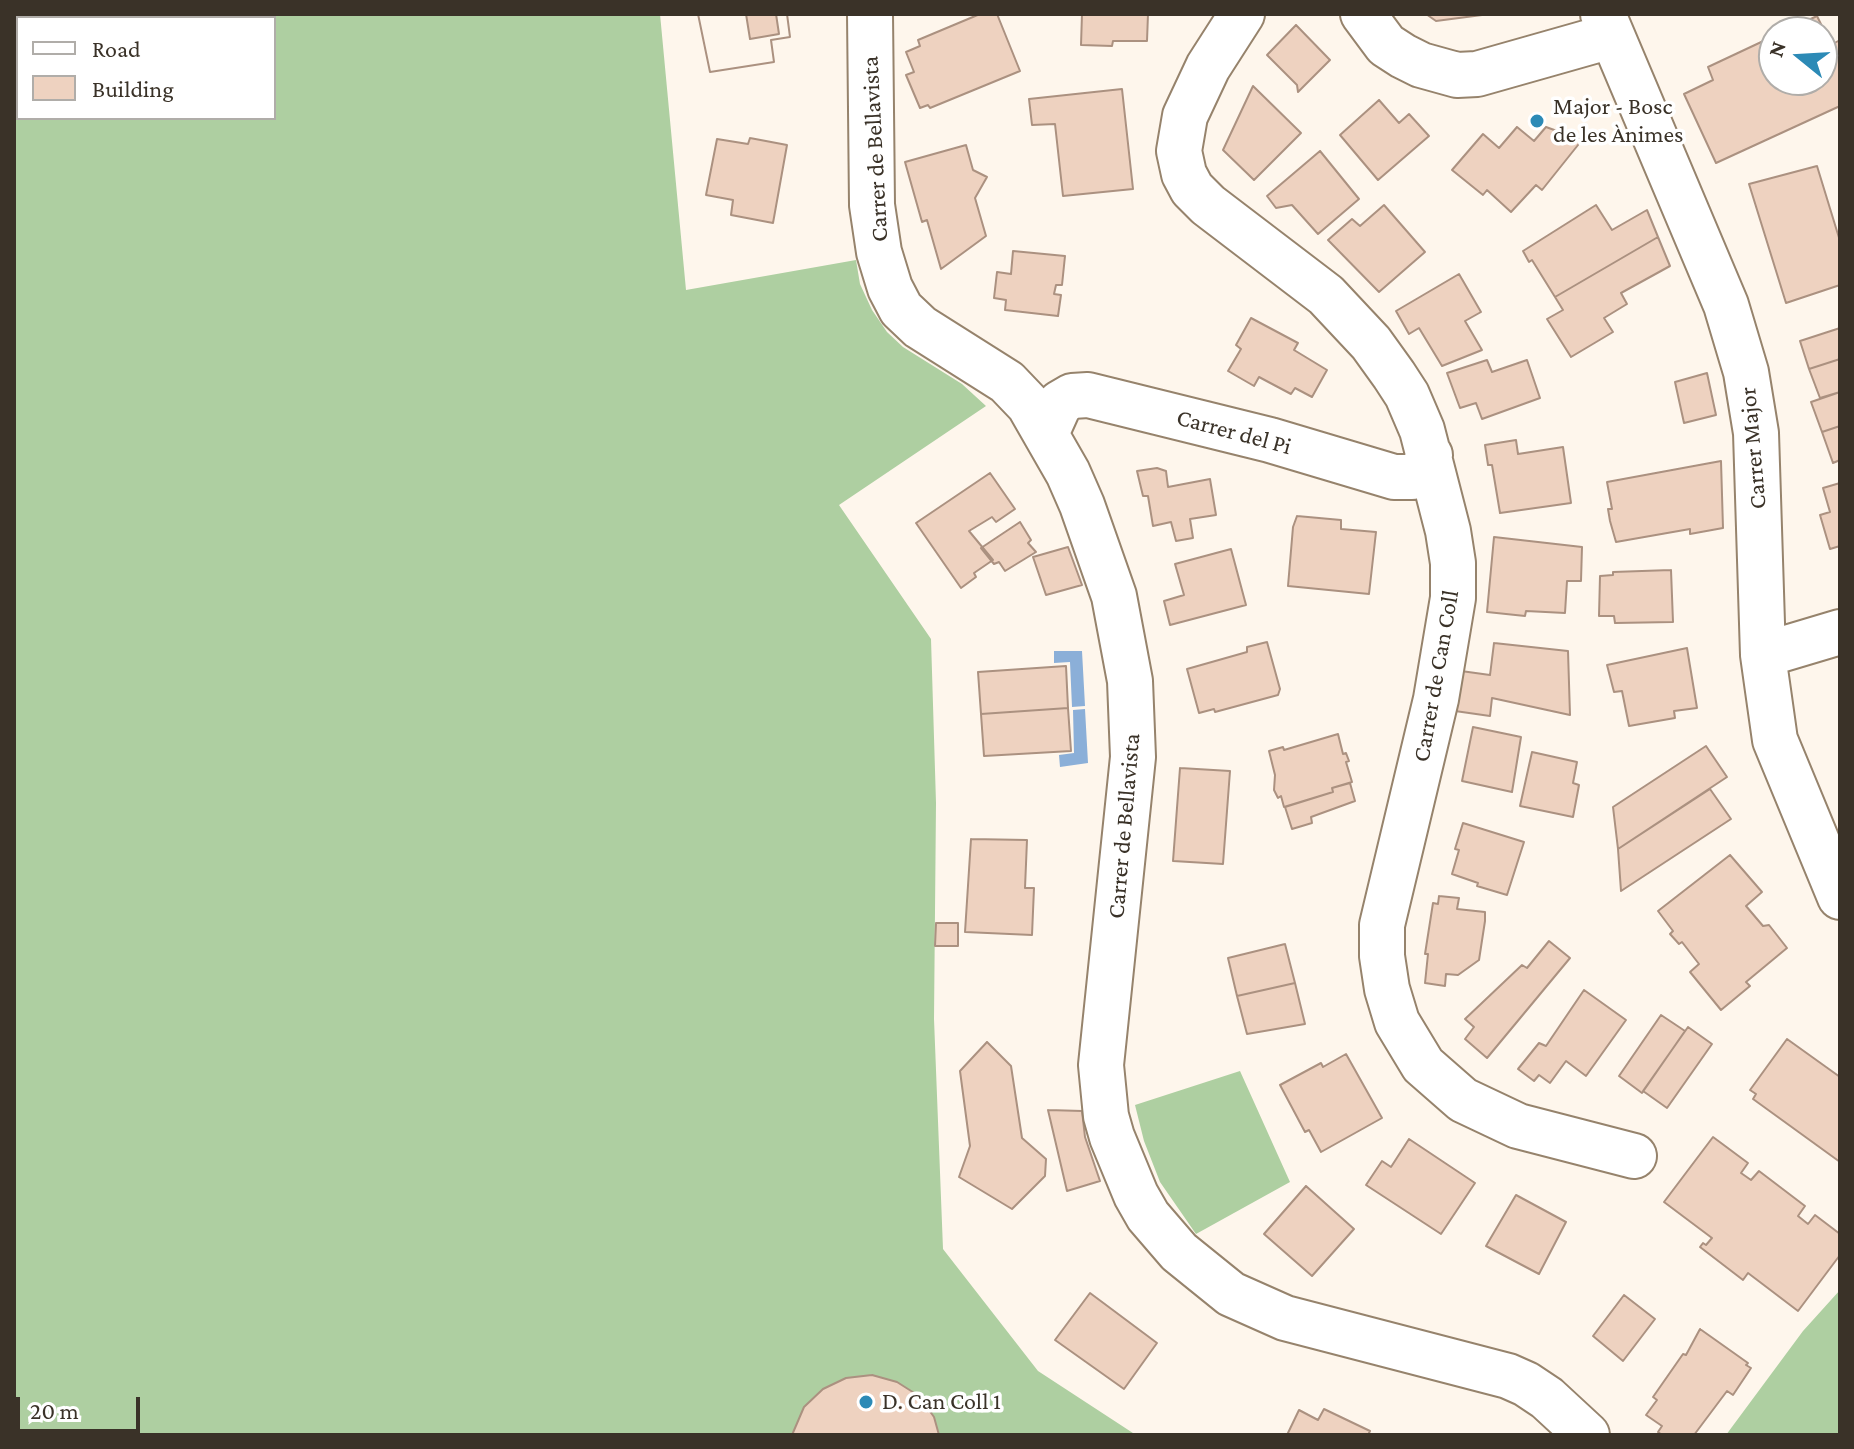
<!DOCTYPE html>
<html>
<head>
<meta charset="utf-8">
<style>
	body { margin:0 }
	#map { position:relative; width:1854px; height:1449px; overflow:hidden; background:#fef6ec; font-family:"Crimson Pro",serif }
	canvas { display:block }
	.frame { position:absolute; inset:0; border:16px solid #3a3228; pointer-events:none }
	.legend { position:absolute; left:16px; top:16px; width:260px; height:104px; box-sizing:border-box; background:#fff; border:2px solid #b0ada9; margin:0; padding:10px 14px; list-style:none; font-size:24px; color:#3a3228 }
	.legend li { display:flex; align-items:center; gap:16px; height:40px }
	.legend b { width:40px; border:2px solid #b0ada9 }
	.north { position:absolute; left:1758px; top:16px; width:80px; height:80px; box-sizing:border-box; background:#fff; border:2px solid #b0ada9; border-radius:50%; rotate:288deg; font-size:22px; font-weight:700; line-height:32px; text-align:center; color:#3a3228 }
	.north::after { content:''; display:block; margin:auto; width:28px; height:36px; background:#2c8ab6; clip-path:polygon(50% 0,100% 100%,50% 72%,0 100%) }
	.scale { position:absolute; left:16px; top:1397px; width:124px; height:36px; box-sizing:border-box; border:4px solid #3a3228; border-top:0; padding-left:10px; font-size:24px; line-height:28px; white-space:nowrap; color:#3a3228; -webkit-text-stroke:6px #fff; paint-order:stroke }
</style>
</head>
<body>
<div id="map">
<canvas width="1854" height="1449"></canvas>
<div class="frame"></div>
<ul class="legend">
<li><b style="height:10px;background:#fff"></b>Road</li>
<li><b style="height:22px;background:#eed2c0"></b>Building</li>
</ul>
<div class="north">N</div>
<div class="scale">20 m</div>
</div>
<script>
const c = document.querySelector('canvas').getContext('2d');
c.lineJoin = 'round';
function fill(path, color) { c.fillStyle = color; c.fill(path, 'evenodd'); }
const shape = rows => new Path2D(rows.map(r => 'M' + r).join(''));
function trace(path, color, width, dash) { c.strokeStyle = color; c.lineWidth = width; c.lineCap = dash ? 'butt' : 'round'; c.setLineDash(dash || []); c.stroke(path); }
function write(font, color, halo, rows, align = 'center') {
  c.font = font + ' "Crimson Pro",serif'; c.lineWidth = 7; c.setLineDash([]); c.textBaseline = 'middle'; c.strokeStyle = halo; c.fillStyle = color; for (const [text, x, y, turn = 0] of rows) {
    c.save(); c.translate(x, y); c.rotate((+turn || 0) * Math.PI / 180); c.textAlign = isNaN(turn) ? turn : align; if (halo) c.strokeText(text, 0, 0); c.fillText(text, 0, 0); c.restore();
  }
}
const forest = shape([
	[14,14,660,14,686,290,856,260,860,284,872,310,887,332,903,347,962,384,986,406,839,505,931,639,936,803,934,1019,943,1249,1038,1371,1136,1435,14,1435],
	[18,18,274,18,274,118,18,118],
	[1240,1071,1290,1182,1196,1234,1160,1182,1144,1141,1135,1105],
	[1840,1290,1840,1435,1726,1435,1803,1331]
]);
const water = shape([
	[1054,651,1082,651,1085,706,1072,707,1070,662,1054,663],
	[1085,709,1088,763,1060,767,1059,755,1074,753,1073,710]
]);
const building = shape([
	[698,14,746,14,750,39,779,34,776,14,787,14,790,37,771,40,774,62,710,72,698,14],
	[698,14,787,14,790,37,771,40,774,62,710,72,698,14],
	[980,14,997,14,1020,71,930,108,928,105,920,108,906,75,914,72,906,52,920,46,918,40,980,14],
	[1082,14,1148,14,1147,41,1113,41,1112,46,1081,45,1082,14],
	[1426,14,1482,14,1482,15,1436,21,1426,14],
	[1817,16,1831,45,1840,40,1840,106,1716,163,1684,94,1713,80,1708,67,1774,36,1774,80,1822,80,1822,32,1783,32,1817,16],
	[1296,25,1330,60,1298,92,1297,85,1267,55,1296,25],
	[1253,86,1301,133,1254,180,1223,150,1253,86],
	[1122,89,1133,189,1063,196,1055,124,1032,125,1029,99,1122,89],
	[1379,100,1399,123,1409,114,1429,136,1378,180,1340,135,1379,100],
	[1517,127,1534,141,1546,127,1582,140,1542,190,1536,185,1511,212,1487,190,1483,195,1452,170,1483,134,1499,148,1517,127],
	[750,138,787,145,773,223,731,215,733,200,706,195,717,139,748,144,750,138],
	[966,145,973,170,987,177,975,198,986,236,941,269,927,220,922,222,905,162,966,145],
	[1320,151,1359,199,1318,234,1292,205,1276,208,1267,196,1320,151],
	[1817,166,1840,241,1840,285,1786,303,1749,184,1817,166],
	[1384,205,1425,252,1379,292,1328,240,1352,219,1360,226,1384,205],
	[1596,205,1612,230,1647,210,1658,237,1555,297,1532,260,1529,262,1523,251,1596,205],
	[1658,237,1670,266,1621,293,1627,304,1604,318,1613,332,1571,357,1547,319,1563,310,1555,297,1658,237],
	[1013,251,1065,256,1062,285,1056,285,1054,294,1061,295,1058,316,1005,310,1006,300,994,298,997,272,1011,274,1013,251],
	[1459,274,1481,312,1465,321,1482,350,1442,366,1419,328,1409,334,1396,311,1459,274],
	[1251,318,1298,343,1294,350,1327,370,1312,397,1295,388,1291,394,1259,377,1254,386,1228,371,1241,349,1236,345,1251,318],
	[1840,328,1840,359,1809,369,1800,341,1840,328],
	[1840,359,1840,392,1820,398,1809,369,1840,359],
	[1487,360,1492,372,1527,360,1540,398,1482,419,1476,403,1460,408,1447,373,1487,360],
	[1707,373,1716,415,1684,423,1675,382,1707,373],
	[1840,392,1840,426,1822,432,1811,402,1840,392],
	[1840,426,1840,460,1833,463,1822,432,1840,426],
	[1516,440,1518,454,1563,447,1571,503,1500,513,1492,465,1488,465,1485,445,1516,440],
	[1721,461,1723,528,1690,534,1690,529,1616,542,1610,521,1608,509,1612,509,1607,482,1721,461],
	[1157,468,1166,471,1168,487,1210,479,1216,515,1190,519,1193,538,1176,541,1171,522,1153,526,1148,496,1143,496,1137,471,1157,468],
	[990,473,1015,509,996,522,992,517,969,531,993,560,974,573,976,577,961,588,916,523,990,473],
	[1840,483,1840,546,1830,549,1820,515,1830,512,1823,488,1840,483],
	[1297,516,1341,520,1341,529,1376,532,1369,594,1288,586,1293,527,1297,516],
	[1020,522,1031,540,1028,543,1036,552,1005,571,999,562,994,564,981,548,1020,522],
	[1494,537,1582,547,1581,581,1567,581,1565,613,1526,611,1525,616,1487,612,1494,537],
	[1068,547,1082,585,1046,595,1033,557,1068,547],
	[1231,549,1246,605,1170,625,1164,601,1184,595,1175,564,1231,549],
	[1671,570,1673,622,1615,623,1614,616,1599,616,1600,576,1613,575,1613,572,1671,570],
	[1267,642,1280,689,1278,695,1215,712,1214,709,1199,713,1187,669,1247,652,1247,647,1267,642],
	[1494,643,1568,651,1570,715,1492,698,1490,716,1455,711,1461,671,1490,675,1494,643],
	[1687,648,1697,708,1674,711,1675,718,1629,726,1622,691,1614,692,1607,665,1687,648],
	[1066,666,1068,708,981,714,978,672,1066,666],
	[1068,708,1071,751,984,756,981,714,1068,708],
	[1473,727,1521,737,1512,792,1462,781,1473,727],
	[1338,734,1343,754,1346,753,1349,761,1346,762,1352,782,1332,788,1333,792,1284,807,1281,796,1278,798,1274,790,1275,775,1269,751,1283,747,1284,750,1338,734],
	[1706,746,1727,777,1618,849,1613,807,1706,746],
	[1532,752,1577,762,1573,783,1579,785,1573,817,1520,806,1532,752],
	[1180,768,1230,771,1223,864,1173,861,1180,768],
	[1350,783,1355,801,1311,817,1312,823,1292,829,1285,807,1333,792,1332,788,1350,783],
	[1710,789,1731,819,1621,891,1618,849,1710,789],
	[1463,823,1524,842,1507,895,1477,886,1478,883,1452,874,1459,850,1455,849,1463,823],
	[971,839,1027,840,1025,888,1034,888,1032,935,965,932,971,839],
	[1730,855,1762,892,1746,906,1763,926,1769,925,1787,948,1746,982,1750,986,1721,1010,1690,972,1699,964,1682,942,1679,944,1670,934,1673,931,1658,911,1730,855],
	[1439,896,1459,898,1457,909,1485,912,1485,921,1479,960,1458,975,1446,974,1445,986,1425,983,1428,954,1425,954,1433,903,1438,904,1439,896],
	[936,923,958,923,958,946,935,946,936,923],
	[1549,941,1570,958,1487,1058,1465,1039,1474,1027,1465,1019,1522,965,1527,968,1549,941],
	[1285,944,1295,983,1237,996,1228,958,1285,944],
	[1295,983,1305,1024,1247,1034,1237,996,1295,983],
	[1584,990,1626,1020,1586,1076,1566,1061,1550,1083,1539,1075,1534,1081,1518,1069,1539,1043,1546,1046,1584,990],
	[1661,1015,1685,1031,1642,1093,1619,1076,1661,1015],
	[1688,1027,1712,1044,1667,1108,1643,1091,1688,1027],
	[1787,1039,1840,1077,1840,1162,1753,1099,1756,1094,1750,1090,1787,1039],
	[987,1042,1011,1066,1022,1138,1046,1159,1045,1176,1012,1209,959,1177,970,1146,960,1071,987,1042],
	[1346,1054,1382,1118,1321,1152,1309,1130,1305,1132,1280,1085,1321,1063,1323,1067,1346,1054],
	[1048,1110,1082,1111,1085,1137,1100,1181,1067,1191,1048,1110],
	[1713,1137,1748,1163,1741,1173,1751,1180,1759,1171,1805,1206,1798,1216,1808,1224,1815,1215,1840,1234,1840,1255,1798,1311,1748,1273,1743,1280,1700,1247,1703,1243,1706,1245,1712,1238,1664,1202,1713,1137],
	[1409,1139,1475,1183,1441,1234,1366,1185,1382,1161,1391,1167,1409,1139],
	[1306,1186,1354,1229,1312,1276,1264,1234,1306,1186],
	[1516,1195,1566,1222,1539,1274,1486,1246,1516,1195],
	[1090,1293,1157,1343,1124,1389,1055,1340,1090,1293],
	[1624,1295,1655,1319,1623,1361,1593,1336,1624,1295],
	[1700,1329,1748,1363,1746,1365,1751,1368,1733,1395,1727,1391,1694,1435,1662,1435,1658,1432,1662,1426,1646,1415,1657,1400,1653,1397,1683,1354,1686,1355,1700,1329],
	[872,1375,897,1382,919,1396,934,1417,939,1435,792,1435,804,1407,823,1389,846,1378,872,1375],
	[1324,1409,1370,1431,1368,1435,1287,1435,1299,1410,1318,1420,1324,1409]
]);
const minor = shape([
	[870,14,872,205,879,252,890,288,901,309,920,327,1007,382,1029,405,1068,473,1082,505,1114,596,1130,681,1133,757,1101,1065,1106,1116,1112,1137,1136,1195,1148,1216,1179,1252,1231,1294,1285,1318,1508,1376,1526,1384,1547,1398,1587,1435],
	[1242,14,1208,67,1185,116,1179,151,1184,174,1192,189,1208,205,1326,295,1371,343,1394,375,1407,395,1422,430,1448,531,1453,563,1453,598,1436,699,1382,925,1382,956,1387,989,1397,1022,1423,1065,1463,1100,1518,1126,1634,1156],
	[1363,14,1386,45,1403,56,1421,65,1457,75,1477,74,1611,36],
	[1603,14,1726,305,1746,372,1756,433,1763,655,1775,740,1840,897],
	[1046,434,1060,403,1072,396,1088,395,1270,440,1394,477,1412,477,1424,468,1430,455],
	[1763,655,1840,632]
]);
const markers = [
	[1537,121,8,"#2c8ab6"],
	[866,1402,8,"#2c8ab6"]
];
const poiNames = [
	["Major - Bosc",1553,107],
	["de les Ànimes",1553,135],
	["D. Can Coll 1",882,1402]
];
const streetNames = [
	["Carrer de Bellavista",875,149,-93],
	["Carrer del Pi",1234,432,15],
	["Carrer Major",1753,448,-95],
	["Carrer de Can Coll",1436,676,-80],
	["Carrer de Bellavista",1124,826,-85]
];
fill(forest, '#aecfa1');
fill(water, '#8bafd8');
fill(building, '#eed2c0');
trace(building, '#ab9180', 2);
trace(minor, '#96836c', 48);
trace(minor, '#fff', 44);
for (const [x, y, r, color] of markers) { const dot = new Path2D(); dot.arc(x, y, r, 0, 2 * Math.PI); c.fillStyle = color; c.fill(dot); trace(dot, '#fff', 3); }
write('24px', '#3a3228', '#fff', poiNames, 'left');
write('24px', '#3a3228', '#fff', streetNames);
</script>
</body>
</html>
